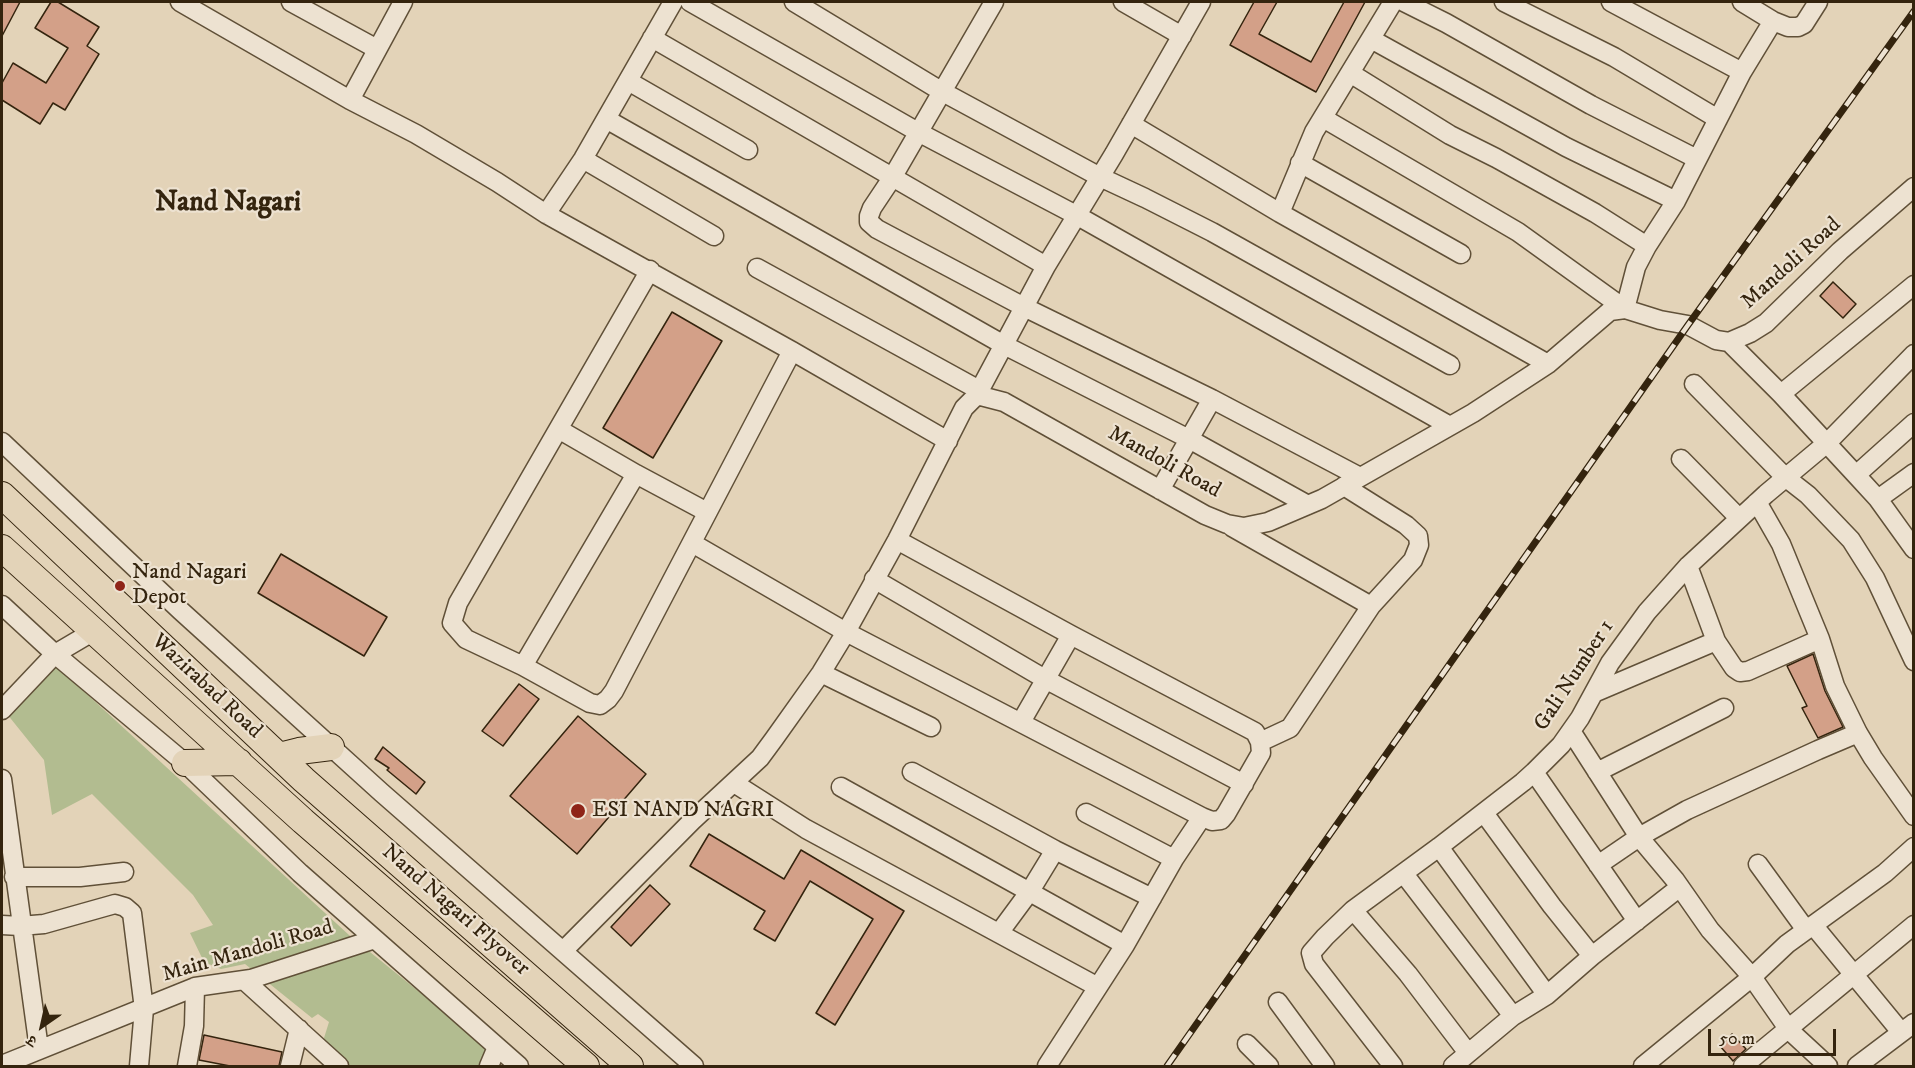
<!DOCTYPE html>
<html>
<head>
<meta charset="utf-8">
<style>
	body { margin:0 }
	#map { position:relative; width:1915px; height:1068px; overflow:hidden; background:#e3d3b8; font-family:"IM FELL DW Pica","Noto Serif Devanagari",serif }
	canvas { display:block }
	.frame { position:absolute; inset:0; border:3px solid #34240e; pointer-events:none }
	.north { position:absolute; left:12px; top:996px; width:60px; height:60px; -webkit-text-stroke:4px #ede2d1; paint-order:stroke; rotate:214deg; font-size:16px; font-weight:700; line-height:24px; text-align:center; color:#34240e }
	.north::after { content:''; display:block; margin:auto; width:21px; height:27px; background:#34240e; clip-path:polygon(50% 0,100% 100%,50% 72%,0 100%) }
	.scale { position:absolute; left:1708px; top:1029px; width:128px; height:27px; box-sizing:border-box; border:3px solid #34240e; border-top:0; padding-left:8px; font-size:18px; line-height:21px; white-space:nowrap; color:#34240e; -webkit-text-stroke:4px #ede2d1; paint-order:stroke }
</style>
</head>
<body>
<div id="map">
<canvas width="1915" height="1068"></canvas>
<div class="frame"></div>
<div class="north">उ</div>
<div class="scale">50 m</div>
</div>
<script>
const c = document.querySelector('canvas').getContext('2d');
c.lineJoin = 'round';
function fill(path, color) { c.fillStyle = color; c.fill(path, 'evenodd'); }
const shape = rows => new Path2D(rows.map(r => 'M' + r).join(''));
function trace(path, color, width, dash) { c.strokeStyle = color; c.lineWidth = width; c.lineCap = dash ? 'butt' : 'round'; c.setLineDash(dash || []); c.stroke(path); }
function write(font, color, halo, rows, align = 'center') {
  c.font = font + ' "IM FELL DW Pica",serif'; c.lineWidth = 4.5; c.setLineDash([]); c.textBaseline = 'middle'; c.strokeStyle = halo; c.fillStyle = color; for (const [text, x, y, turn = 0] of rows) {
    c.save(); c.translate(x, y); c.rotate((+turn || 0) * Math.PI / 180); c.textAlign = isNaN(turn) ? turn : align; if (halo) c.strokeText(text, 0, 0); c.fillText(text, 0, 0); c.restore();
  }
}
const green = shape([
	[53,663,349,935,491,1050,485,1066,347,1066,326,1046,324,1038,329,1022,318,1014,312,1018,245,964,221,969,204,962,190,933,213,925,193,895,92,794,52,815,44,760,7,714]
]);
const building = shape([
	[2,2,20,2,2,36,2,2],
	[51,2,58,2,99,27,87,46,99,54,65,110,53,103,40,124,2,100,2,83,13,63,46,83,68,48,35,28,51,2],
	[1254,2,1277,2,1259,34,1311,62,1344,2,1365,2,1316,92,1230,45,1254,2],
	[1833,282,1856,304,1843,318,1820,296,1833,282],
	[672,312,722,341,653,458,603,428,672,312],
	[281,554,387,617,364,656,258,593,281,554],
	[1813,654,1825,691,1843,727,1818,738,1802,708,1807,706,1787,666,1813,654],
	[519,684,539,699,503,746,482,731,519,684],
	[578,716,646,774,577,854,510,796,578,716],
	[383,747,425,782,416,794,387,770,389,768,375,759,383,747],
	[709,834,784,879,801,850,904,911,835,1025,816,1013,873,919,810,881,775,941,754,929,765,911,690,866,709,834],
	[650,885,670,904,631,946,611,927,650,885],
	[1732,1034,1746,1049,1733,1061,1720,1046,1732,1034],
	[204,1035,282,1052,279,1066,230,1066,199,1060,204,1035]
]);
const minor = shape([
	[180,2,350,100,416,134,497,182,546,214,792,351,948,441],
	[291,2,377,49],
	[690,2,918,132,1076,215,1450,426],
	[794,2,941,91,1100,177,1145,198,1212,232,1450,365],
	[994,2,892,178,872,208,869,216,869,222,877,229,1024,307,1212,399,1360,477],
	[1123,2,1182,36],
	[1404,2,1446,23,1591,105,1697,159],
	[1504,2,1614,57,1718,119],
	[1611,2,1742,72],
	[1742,2,1773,21,1788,27,1798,27,1804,24,1818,2],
	[652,38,1046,266],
	[1371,39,1566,147,1676,201],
	[1350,73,1450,135,1496,158,1595,213,1647,246],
	[628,81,748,150],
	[350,100,403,2],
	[1323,118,1518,232,1625,309,1636,267,1647,246,1676,201,1742,72,1773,21],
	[606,119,1004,345,1189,439,1308,505],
	[1131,124,1280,213,1548,364],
	[583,159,714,236],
	[1300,163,1461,254],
	[1280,213,1314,132,1393,2],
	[546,214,583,159,673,2],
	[757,268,979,390],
	[650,270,458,603,452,623,466,639,523,666,590,703,600,705,608,699,614,691,792,351],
	[1729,342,1781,394,1856,475,1878,499,1914,549],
	[1694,384,1785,477,1808,495,1851,540,1875,578,1914,661],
	[1781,394,1914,285],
	[977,395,1046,266,1114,154,1201,2],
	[560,430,636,474,707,512],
	[2,442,181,611,382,793,694,1066],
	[1681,459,1739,518],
	[1856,475,1914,423],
	[1160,490,1212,399],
	[1878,499,1914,473],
	[1757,502,1781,544,1820,639,1835,686,1858,733,1873,758,1914,816],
	[1232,527,1371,606],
	[897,540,1071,635,1255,732,1260,742,1261,753,1226,814,1221,820,1212,821,1202,817],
	[692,543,846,632,1202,817,1174,859,1125,945,1047,1066],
	[1688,566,1716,641,1734,668,1740,672,1748,671,1820,639],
	[874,579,1045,679,1244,784],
	[2,605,55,654,185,763,300,873,519,1066],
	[523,666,636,474],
	[821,673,931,727],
	[1596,692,1716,641],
	[2,710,55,654,94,631],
	[1021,722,1071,635],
	[1571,731,1639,837,1675,880,1710,930,1752,977,1789,1030,1828,1066],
	[1260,742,1290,728,1371,606,1413,560,1419,545,1418,536,1406,525,1344,486],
	[912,772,1055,850,1152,898],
	[1534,772,1637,921],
	[1597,772,1724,708],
	[2,779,39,1049],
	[734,783,806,829,1098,987],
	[841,787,1125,945],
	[1086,813,1174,859],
	[1484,813,1552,906,1592,956],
	[1439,847,1547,995],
	[1758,864,1806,930],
	[1598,865,1639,837,1687,810,1818,750,1858,733],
	[1404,874,1513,1016],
	[14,877,80,877,124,872],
	[1353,910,1408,974,1468,1053],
	[2,925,20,926,44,924,115,904,125,907,132,913,144,1009,139,1066],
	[1813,925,1901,1032],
	[999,933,1030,891,1055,850],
	[563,951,692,821,760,758,774,739,821,673,846,632,897,540,964,408,977,395,1004,402,1205,515,1227,524,1244,527,1268,522,1322,499,1473,413,1548,364,1610,311,1625,309,1660,320,1688,325,1716,340,1729,342,1750,333,1766,323,1840,251,1914,187],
	[245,981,339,1066],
	[1278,1002,1325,1066],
	[1247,1044,1269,1066],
	[2,1065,195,987,251,979,375,939],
	[187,1066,194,1026,195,987],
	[290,1066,299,1029],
	[489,1066,497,1047],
	[1393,1066,1314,964,1311,953,1325,937,1353,910,1439,847,1523,782,1534,772,1561,745,1580,718,1610,663,1647,612,1688,566,1766,494,1827,443,1914,354],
	[1453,1066,1513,1016,1547,995,1592,956,1680,887],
	[1643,1066,1752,977,1787,944,1885,873,1914,847],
	[1743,1066,1914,925],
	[1857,1066,1914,1023]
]);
const highway = shape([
	[2,495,304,780,630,1066],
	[2,548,303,821,586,1066],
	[279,756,299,751,331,747],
	[185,763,239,762]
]);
const rail = shape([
	[1167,1066,1688,325,1914,11]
]);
const markers = [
	[120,586,6,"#8f2418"],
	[578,811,8,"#8f2418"]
];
const streetNames = [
	["Mandoli Road",1792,264,-42],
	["Mandoli Road",1164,463,29],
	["Gali Number 1",1575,676,-57],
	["Wazirabad Road",206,687,43],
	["Nand Nagari Flyover",455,911,41],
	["Main Mandoli Road",248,952,-16]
];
const poiNames = [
	["Nand Nagari",132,573],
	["Depot",132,598],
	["ESI NAND NAGRI",592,811]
];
const districtNames = [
	["Nand Nagari",228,204]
];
fill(green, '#b2bc90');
fill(building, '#d3a088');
trace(building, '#34240e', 1.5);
trace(minor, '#605038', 21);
trace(highway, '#34240e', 28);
trace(minor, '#ede2d1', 18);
trace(highway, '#e3d3b8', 26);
trace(rail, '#34240e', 7);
trace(rail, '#ede2d1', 4.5, [14]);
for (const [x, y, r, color] of markers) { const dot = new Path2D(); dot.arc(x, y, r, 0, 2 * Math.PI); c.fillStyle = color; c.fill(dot); trace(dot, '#ede2d1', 2); }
write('22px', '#34240e', '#ede2d1', streetNames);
write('22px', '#34240e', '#ede2d1', poiNames, 'left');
write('bold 28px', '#34240e', '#ede2d1', districtNames);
</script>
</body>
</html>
